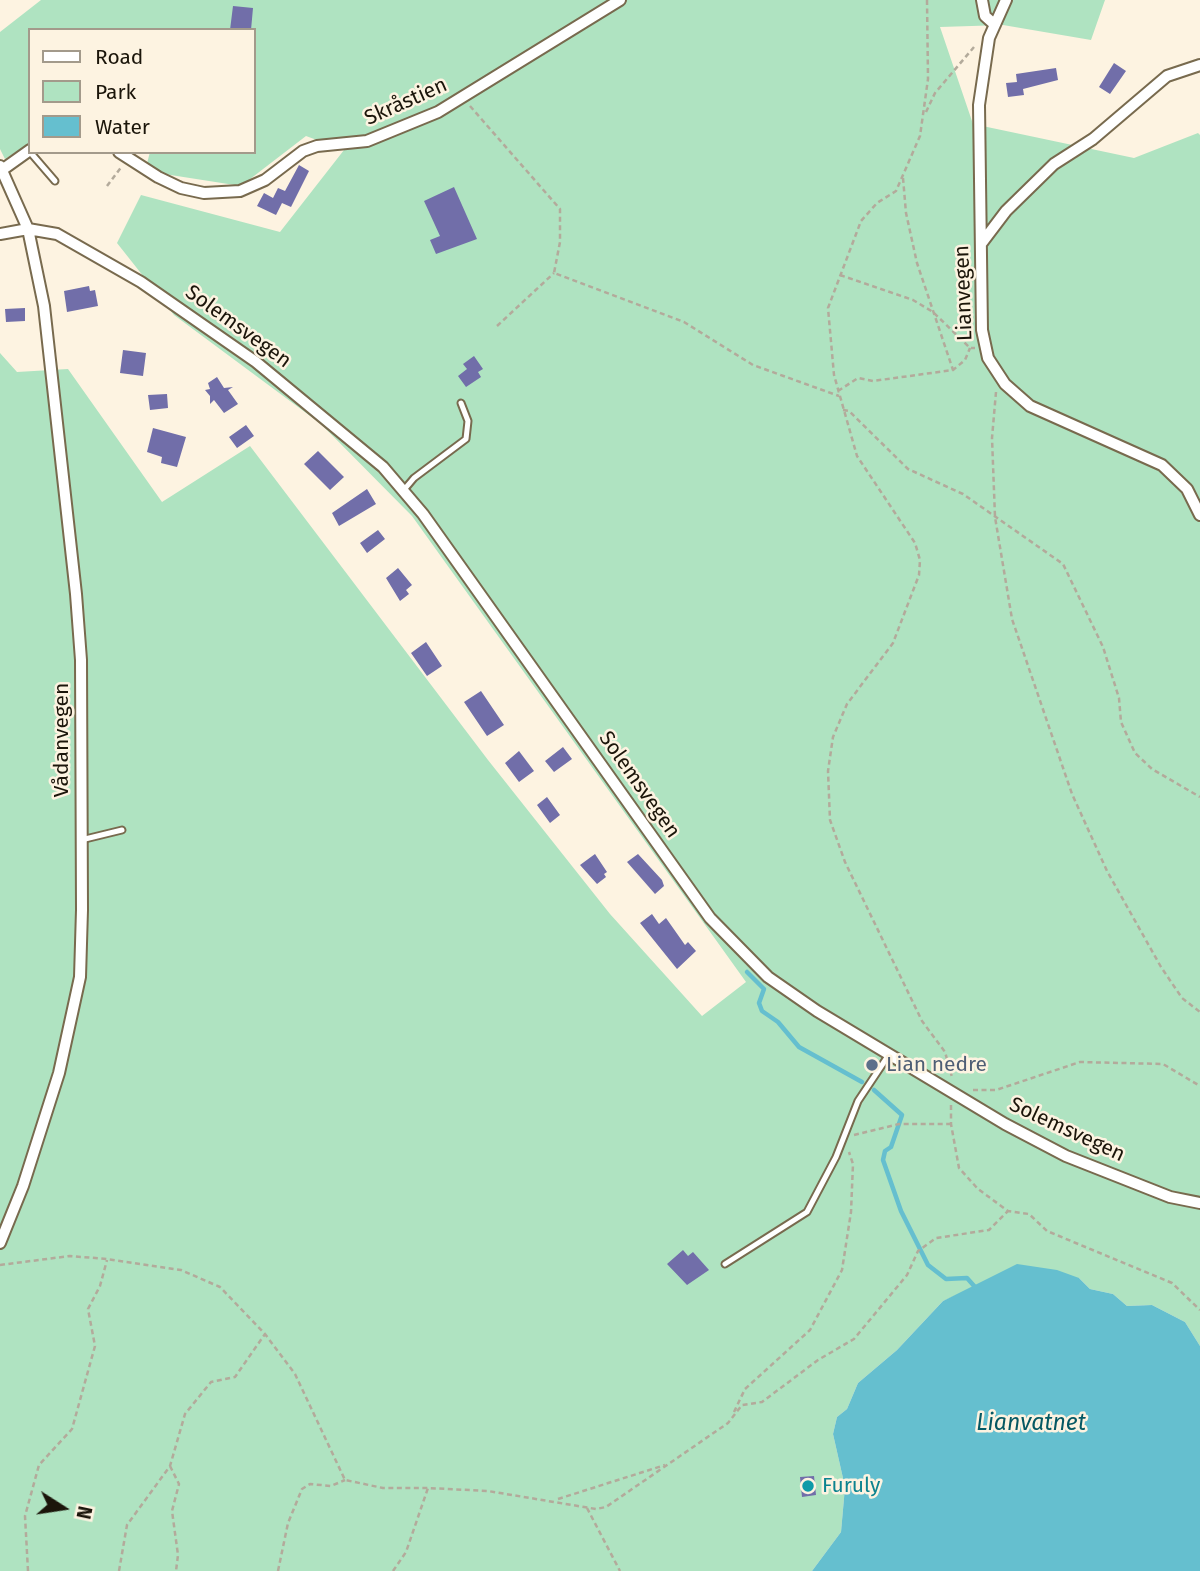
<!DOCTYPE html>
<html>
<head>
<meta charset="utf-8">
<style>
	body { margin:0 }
	#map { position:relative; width:1200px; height:1571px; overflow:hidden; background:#fdf3e1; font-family:"Fira Sans",sans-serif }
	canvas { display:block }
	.legend { position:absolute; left:28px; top:28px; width:228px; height:126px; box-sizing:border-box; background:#fdf3e1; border:2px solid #a39a8b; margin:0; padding:9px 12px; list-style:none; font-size:21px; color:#1b150a }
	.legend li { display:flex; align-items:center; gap:14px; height:35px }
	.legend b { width:35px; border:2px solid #a39a8b }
	.north { position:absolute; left:28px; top:1473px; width:70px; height:70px; -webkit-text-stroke:5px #fdf3e1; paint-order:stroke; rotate:102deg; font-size:19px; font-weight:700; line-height:28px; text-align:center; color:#1b150a }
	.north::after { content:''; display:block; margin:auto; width:24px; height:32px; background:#1b150a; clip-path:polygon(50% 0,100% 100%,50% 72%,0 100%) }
</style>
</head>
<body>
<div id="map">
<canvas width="1200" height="1571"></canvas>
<ul class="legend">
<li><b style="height:9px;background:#fff"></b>Road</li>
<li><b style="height:19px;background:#afe3c1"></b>Park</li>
<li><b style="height:19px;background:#65bfcf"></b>Water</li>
</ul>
<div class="north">N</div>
</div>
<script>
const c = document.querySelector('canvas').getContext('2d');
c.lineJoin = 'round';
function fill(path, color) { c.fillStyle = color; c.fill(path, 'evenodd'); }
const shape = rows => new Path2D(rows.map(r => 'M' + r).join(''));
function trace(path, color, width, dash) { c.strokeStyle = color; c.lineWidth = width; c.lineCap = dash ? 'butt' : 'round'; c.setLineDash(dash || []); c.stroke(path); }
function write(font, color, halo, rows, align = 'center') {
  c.font = font + ' "Fira Sans",sans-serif'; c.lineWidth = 5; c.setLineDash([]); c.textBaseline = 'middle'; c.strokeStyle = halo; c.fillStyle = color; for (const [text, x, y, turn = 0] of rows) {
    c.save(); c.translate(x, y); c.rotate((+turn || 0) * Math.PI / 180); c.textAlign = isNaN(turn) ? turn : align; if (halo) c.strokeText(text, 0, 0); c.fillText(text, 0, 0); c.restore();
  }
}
const green = shape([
	[41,0,1105,0,1091,40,1003,25,940,27,973,124,1134,158,1198,133,1200,135,1200,1346,1185,1322,1152,1305,1127,1306,1113,1294,1090,1289,1079,1278,975,1287,943,1301,897,1350,858,1383,847,1409,837,1417,833,1434,845,1487,841,1532,812,1571,0,1571,0,353,17,372,68,369,162,502,250,446,488,760,610,914,702,1016,746,982,412,516,321,424,174,315,117,243,141,195,280,232,344,150,306,136,241,186,145,171,150,152,254,152,254,30,30,30,30,143,5,159,0,149,0,32]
]);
const water = shape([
	[1017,1264,1057,1270,1079,1278,1090,1289,1113,1294,1127,1306,1152,1305,1185,1322,1200,1346,1200,1571,812,1571,841,1532,845,1487,833,1434,837,1417,847,1409,858,1383,897,1350,943,1301]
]);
const stream = shape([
	[747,972,764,989,759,1003,762,1011,778,1022,799,1047,862,1082],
	[874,1090,902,1115,891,1147,885,1151,883,1160,901,1211,928,1265,946,1279,967,1278,975,1287]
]);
const building = shape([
	[233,6,253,8,251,30,230,30],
	[1114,63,1126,71,1110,94,1099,87],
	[1056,68,1058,80,1023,89,1024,95,1008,97,1006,83,1017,82,1016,74],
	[299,165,309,171,291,207,282,203,276,215,257,206,264,193,273,198,278,188,285,191],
	[454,187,477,239,436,254,430,240,440,236,424,201],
	[89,286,90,291,95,290,98,306,67,312,64,291],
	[25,308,25,321,6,322,5,309],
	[123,350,146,353,143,376,120,373],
	[474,356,483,369,478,372,481,377,466,387,458,376,467,369,463,364],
	[217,377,224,388,233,387,228,390,238,404,224,413,214,400,210,404,210,396,205,390,210,389,208,383],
	[167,394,168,408,150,410,148,395],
	[246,425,254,436,237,448,229,437],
	[153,428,186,437,177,467,161,463,162,457,147,452],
	[318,451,344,477,330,490,304,464],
	[367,489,376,504,339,526,332,513],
	[378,530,385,539,367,553,360,543],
	[398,568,412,585,406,590,409,594,400,601,386,578],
	[426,642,442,666,427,676,411,653],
	[481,691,504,725,487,736,464,702],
	[563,747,572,759,554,772,545,761],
	[519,751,534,771,519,782,505,763],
	[547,797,560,815,550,823,537,805],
	[595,854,607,872,604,874,606,877,597,884,580,865],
	[638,854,662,880,664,886,655,894,627,862],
	[652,914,659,924,666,918,685,945,688,942,696,951,677,969,640,923],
	[683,1250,688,1256,693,1252,709,1270,687,1285,667,1264],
	[814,1476,816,1495,802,1497,800,1477]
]);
const path = shape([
	[927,0,928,79,920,136,896,191,877,203,861,221,828,308,834,375,857,456,915,543,920,560,919,575,893,643,847,704,833,737,828,771,830,820,845,862,922,1021,945,1052,952,1077],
	[470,106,560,209,560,242,554,273,684,322,753,365,839,396],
	[926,112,935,93,974,47],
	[903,178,906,213,917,263,953,370],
	[107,186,122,166],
	[840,275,913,300,933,312,970,348,975,348],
	[497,326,554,273],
	[838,391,858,378,873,381,953,370,965,360,970,348],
	[996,392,992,438,995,517,1012,619,1072,794,1107,871,1161,967,1182,998,1200,1012],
	[843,410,849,411,908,469,963,494,1063,564,1103,647,1119,698,1121,722,1135,753,1152,769,1200,797],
	[973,1090,996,1090,1080,1062,1163,1064,1200,1086],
	[951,1105,951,1124,959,1168,978,1189,1008,1211,1029,1214,1047,1231,1172,1283,1200,1310],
	[854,1135,899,1124,951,1124],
	[0,1265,70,1256,107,1259,181,1270,220,1287,265,1334,295,1374,345,1480,383,1488,428,1488],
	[734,1412,745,1389,810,1330,842,1270,851,1212,853,1164,849,1152],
	[170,1466,179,1484,172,1511,178,1555,176,1571],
	[558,1499,665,1465],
	[587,1508,620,1571],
	[28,1571,25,1516,39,1465,72,1429,95,1346,88,1309,100,1286,107,1260],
	[119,1571,127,1525,170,1466,185,1414,211,1382,235,1377,265,1334],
	[278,1571,288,1523,302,1489,310,1484,331,1486,345,1480],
	[393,1571,406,1552,428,1488,488,1491,596,1509,606,1507,728,1423,742,1405,762,1402,818,1360,854,1339,907,1275,918,1251,936,1238,989,1230,1008,1211]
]);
const service = shape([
	[30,152,55,181],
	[403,491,414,478,466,439,468,421,461,403],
	[81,840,122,830],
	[725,1264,807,1212,836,1157,858,1101,888,1056]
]);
const minor = shape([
	[982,0,985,16,994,24],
	[1006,0,989,38,979,105,982,330,988,358,1005,384,1030,406,1162,465,1187,489,1200,515],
	[119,152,158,177,181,188,204,193,240,191,265,180,303,151,317,146,367,141,438,112,620,0],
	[0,166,28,229,44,306,76,594,81,660,82,910,80,977,59,1073,23,1186,0,1243],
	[2,170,30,150],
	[0,234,28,229,57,234,141,282,256,362,383,467,423,514,710,918,768,977,817,1011,1005,1124,1066,1156,1170,1197,1200,1203],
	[981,244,1006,211,1054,164,1093,139,1167,76,1200,65]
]);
const markers = [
	[872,1065,7,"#5c6f8a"],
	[808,1486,7,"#0f9aa8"]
];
const streetNames = [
	["Skråstien",406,102,-24],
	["Lianvegen",964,293,-92],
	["Solemsvegen",238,327,36],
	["Vådanvegen",62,740,-90],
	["Solemsvegen",639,785,55],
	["Solemsvegen",1067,1130,25]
];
const serviceNames = [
	["Lian nedre",886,1065]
];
const cultureNames = [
	["Furuly",822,1486]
];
const waterNames = [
	["Lianvatnet",1031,1424]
];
fill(green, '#afe3c1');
fill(water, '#65bfcf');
trace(stream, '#65bfcf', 4.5);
fill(building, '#716ea9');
trace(service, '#786a4e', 9);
trace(minor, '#786a4e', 14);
trace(path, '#b3aa9b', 2.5, [5, 3.5]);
trace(service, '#fff', 5);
trace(minor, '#fff', 10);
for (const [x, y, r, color] of markers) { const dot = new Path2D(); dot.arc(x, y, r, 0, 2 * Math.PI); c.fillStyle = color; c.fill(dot); trace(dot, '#fdf3e1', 2.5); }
write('21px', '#1b150a', '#fdf3e1', streetNames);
write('21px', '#4e5e75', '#fdf3e1', serviceNames, 'left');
write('21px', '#0d838f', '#fdf3e1', cultureNames, 'left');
write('italic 23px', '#055863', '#fdf3e1', waterNames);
</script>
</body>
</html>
